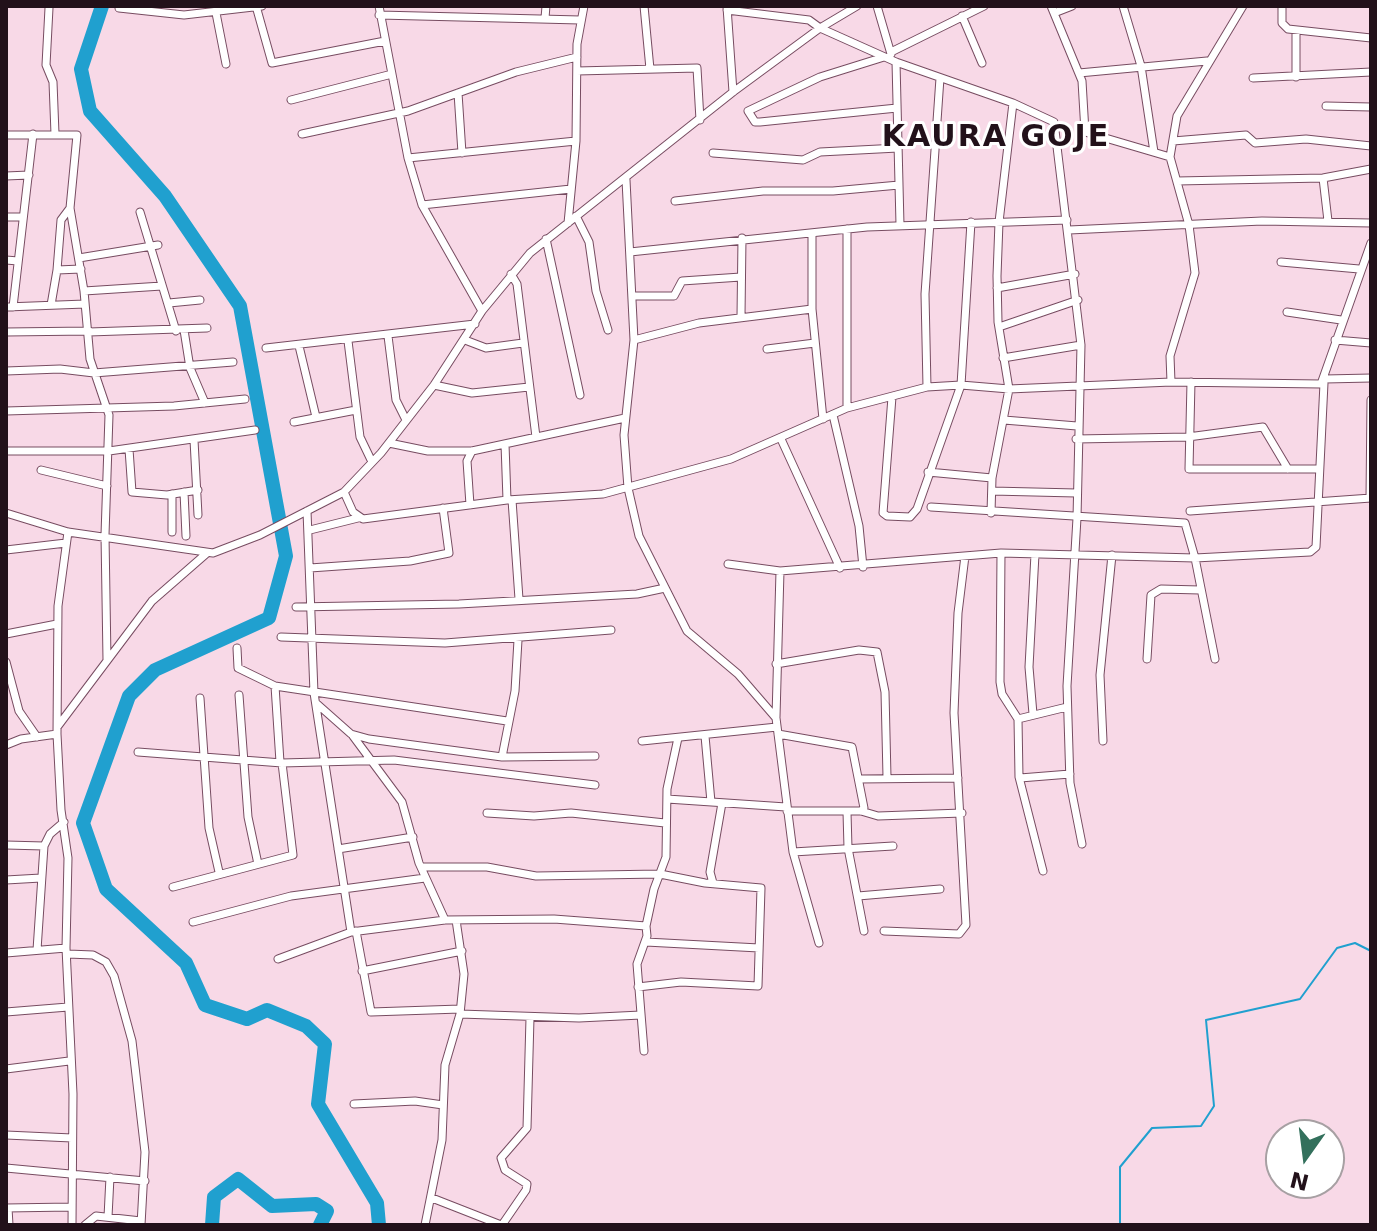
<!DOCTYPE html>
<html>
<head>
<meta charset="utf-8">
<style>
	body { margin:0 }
	#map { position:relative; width:1377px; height:1231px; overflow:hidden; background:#f8d9e7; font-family:"DejaVu Sans",sans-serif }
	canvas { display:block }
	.frame { position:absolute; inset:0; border:8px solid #22111a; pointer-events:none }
	.north { position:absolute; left:1265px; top:1119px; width:80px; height:80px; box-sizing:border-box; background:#fff; border:2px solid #a7a0a3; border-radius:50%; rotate:194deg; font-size:22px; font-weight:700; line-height:32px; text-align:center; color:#22111a }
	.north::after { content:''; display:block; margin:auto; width:28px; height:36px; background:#33705c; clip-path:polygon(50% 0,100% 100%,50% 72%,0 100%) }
</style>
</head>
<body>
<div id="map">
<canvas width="1377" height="1231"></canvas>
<div class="frame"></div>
<div class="north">N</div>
</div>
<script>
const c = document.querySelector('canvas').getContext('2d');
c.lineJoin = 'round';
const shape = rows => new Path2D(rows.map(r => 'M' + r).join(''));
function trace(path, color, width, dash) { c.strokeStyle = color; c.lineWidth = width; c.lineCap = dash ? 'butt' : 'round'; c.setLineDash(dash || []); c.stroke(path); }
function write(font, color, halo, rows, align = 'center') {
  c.font = font + ' "DejaVu Sans",sans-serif'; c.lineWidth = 6; c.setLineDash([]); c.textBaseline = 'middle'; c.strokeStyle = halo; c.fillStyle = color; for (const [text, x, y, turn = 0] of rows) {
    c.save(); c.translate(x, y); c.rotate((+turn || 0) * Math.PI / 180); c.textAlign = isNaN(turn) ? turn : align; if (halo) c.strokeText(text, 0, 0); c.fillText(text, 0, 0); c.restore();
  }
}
const stream = shape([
	[1120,1225,1120,1167,1152,1128,1201,1126,1214,1106,1206,1020,1300,999,1337,948,1355,943,1371,951]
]);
const river = shape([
	[102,6,81,69,90,111,165,196,240,306,286,556,269,618,155,670,129,696,83,823,106,889,186,963,205,1005,247,1019,267,1010,306,1026,325,1044,318,1104,377,1203,379,1225],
	[212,1225,214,1197,238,1179,272,1206,316,1204,327,1211,320,1225]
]);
const minor = shape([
	[256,6,272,63,385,41],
	[379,6,408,158,422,205,482,311],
	[644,6,650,69],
	[877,6,891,54],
	[1051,6,1082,81,1085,132,1170,157],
	[1123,6,1141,66,1154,152],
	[1282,6,1282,23,1288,29,1371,38],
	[727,7,733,92],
	[49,8,46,65,53,82,55,134],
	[119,8,184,15,262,6],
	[727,10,809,20,820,28,896,62,1013,103,1054,122,1081,345,1077,518,1067,686,1070,783,1082,844],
	[216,13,226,64],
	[1054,13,1072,6],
	[379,15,580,20],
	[962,16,982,63],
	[545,18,546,6],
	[891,52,984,6],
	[884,57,820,77,748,111,755,122,760,122,897,108],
	[896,62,900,225],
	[577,71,697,68,700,120],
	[1079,73,1207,61],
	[1296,77,1296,31],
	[1253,78,1371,72],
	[458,93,462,153],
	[291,100,392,74],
	[1326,106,1371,107],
	[302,134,408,111,516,72,577,57],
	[6,135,77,135,70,208,84,291,90,359,109,415,105,535,107,660],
	[1173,141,1246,135,1255,143,1306,139,1371,146],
	[713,153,803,160,820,152,898,148],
	[408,158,576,141],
	[6,176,29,175],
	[1323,178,1328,221],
	[626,180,634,340,624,435,628,488,639,536,687,631,738,674,776,718,793,852,819,943],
	[1177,181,1323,178,1371,169],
	[675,201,763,191,833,191,899,185],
	[422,205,571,189],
	[140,212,176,331],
	[576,216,589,242,596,291,608,330],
	[6,217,23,217],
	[568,223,576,141,577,44,584,6],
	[1069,230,1262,221,1371,223],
	[812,233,812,309,823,419],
	[546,239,580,395],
	[630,252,867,227,1067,220],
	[79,258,158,245],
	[6,260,18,261],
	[1281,262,1359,269],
	[57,270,61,220,70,208],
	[511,274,517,284,536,437],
	[997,288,1075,274],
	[84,291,162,286],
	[632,296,674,296,682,281,741,277],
	[169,303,200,300],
	[51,305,57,270,81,269],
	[6,307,85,304],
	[13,307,33,134],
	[1287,312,1341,320],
	[741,316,742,238],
	[999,327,1078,300],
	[184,330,190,368,205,403],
	[6,332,89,331],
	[89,332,207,328],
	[388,336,396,400,406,420],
	[465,340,486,348,523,343],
	[634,340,699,323,812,309],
	[1335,340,1371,343],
	[348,341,360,437,372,462],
	[299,346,316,417],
	[266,348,475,324],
	[767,349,815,343],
	[1003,358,1081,345],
	[6,371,60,369,94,373,233,362],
	[1325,379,1371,378],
	[1171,382,1170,356,1195,273,1189,225,1170,157,1177,116,1243,6],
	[1191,382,1189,469,1319,469],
	[434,385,472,393,529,387],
	[927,387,925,294,940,78],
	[892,397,883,513,887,516,910,517,917,509,961,385,971,222],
	[847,408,847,229],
	[6,411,174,406,245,399],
	[833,415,859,526,863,567],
	[1004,420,1077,426],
	[294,422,356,410],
	[781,439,840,568],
	[1076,439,1188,437,1263,427,1288,469],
	[194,440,198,515],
	[389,443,428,451,472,451,625,418],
	[505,444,507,500],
	[129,449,132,492,167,495,198,490],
	[6,451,109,451,255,430],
	[41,470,107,486],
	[928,472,992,478],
	[992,491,1076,493],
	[184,492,186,536],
	[344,492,353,512,363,519,507,500,603,494,731,459,847,408,927,387,961,385,1009,389,1171,382,1321,384,1371,243],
	[172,494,172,532],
	[1370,498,1371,400],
	[512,500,519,599],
	[470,505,467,461,472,451],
	[931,507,1185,523,1195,558,1215,659],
	[307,511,314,693,351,932],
	[1190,511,1371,498],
	[6,513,68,532,213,553,260,535,344,492,381,453,434,385,482,311,530,253,733,92,820,28,857,6],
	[991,513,992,478,1009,389,998,322,997,276,999,222,1013,103],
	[310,530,358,518],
	[68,532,58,606,57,734,61,810,68,858,66,948,73,1094,72,1225],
	[6,550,66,543],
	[1001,553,1000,682,1002,694,1018,719,1019,777,1043,871],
	[728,564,780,571,1001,553,1195,558,1310,552,1316,547,1324,383],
	[310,568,410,561,449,553,443,508],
	[296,607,459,604,637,594,665,588],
	[6,634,57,624],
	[281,637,445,643,611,630],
	[237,648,238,668,275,686,507,721],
	[1147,659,1151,595,1161,589,1200,590],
	[6,662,19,711,37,737],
	[776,664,859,650,877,652,885,692,887,777],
	[275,686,280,762],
	[239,695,248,817,258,864],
	[200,698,209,828,219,872],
	[316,703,351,734,369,739,502,757,595,756],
	[1033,714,1029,667,1035,554],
	[776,717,780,571],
	[1018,719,1067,707],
	[58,726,152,601,207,553],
	[778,734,852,747,864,808,861,811],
	[353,736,402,802,419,863,445,920],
	[705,736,711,802],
	[642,741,777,727],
	[1103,741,1100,675,1112,555],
	[6,745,21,739,57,734],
	[138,752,282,763,394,760,595,785],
	[502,757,515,691,518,640],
	[1020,778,1070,774],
	[859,779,958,778],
	[667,799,786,807],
	[787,811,861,811,878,816,962,813],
	[847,812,848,848,864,931],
	[487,813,534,816,571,813,665,823],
	[6,845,44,846],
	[338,849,413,837],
	[793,852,893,846],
	[421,867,487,867,536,876,660,874,705,883,761,888,758,986,681,982,638,987],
	[6,880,41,878],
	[713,883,710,872,722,803],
	[173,887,293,855,282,763],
	[858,896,940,889],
	[193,922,291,896,425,878],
	[356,931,371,1012,460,1009],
	[884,931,959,934,966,925,954,713,958,613,965,556],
	[646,942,759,948],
	[37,950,44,846,50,834,64,822],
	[6,953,66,948],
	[68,954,93,955,106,962,114,976,132,1041,145,1152,141,1225],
	[278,959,351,932,445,920,554,919,646,926],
	[362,971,462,951],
	[6,1012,68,1007],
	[460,1014,579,1018,641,1015],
	[644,1051,637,964,647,936,646,926,654,889,666,857,667,789,678,738],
	[6,1069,69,1061],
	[354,1104,415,1101,443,1105],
	[6,1135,72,1138],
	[6,1168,145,1181],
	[432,1198,501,1225],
	[6,1208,71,1207],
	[8,1208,9,1225],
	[108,1217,110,1177],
	[85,1225,96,1216,141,1221],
	[425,1225,442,1140,445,1065,460,1014,464,974,456,920],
	[502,1225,526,1190,527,1184,505,1170,501,1158,527,1128,530,1018]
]);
const districtNames = [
	["KAURA GOJE",996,138]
];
trace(stream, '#20a0cf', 2);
trace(river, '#20a0cf', 14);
trace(minor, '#774c61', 9);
trace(minor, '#fff', 7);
c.letterSpacing = '2px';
write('bold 30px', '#22111a', '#fff', districtNames);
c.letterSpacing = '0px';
</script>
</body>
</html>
